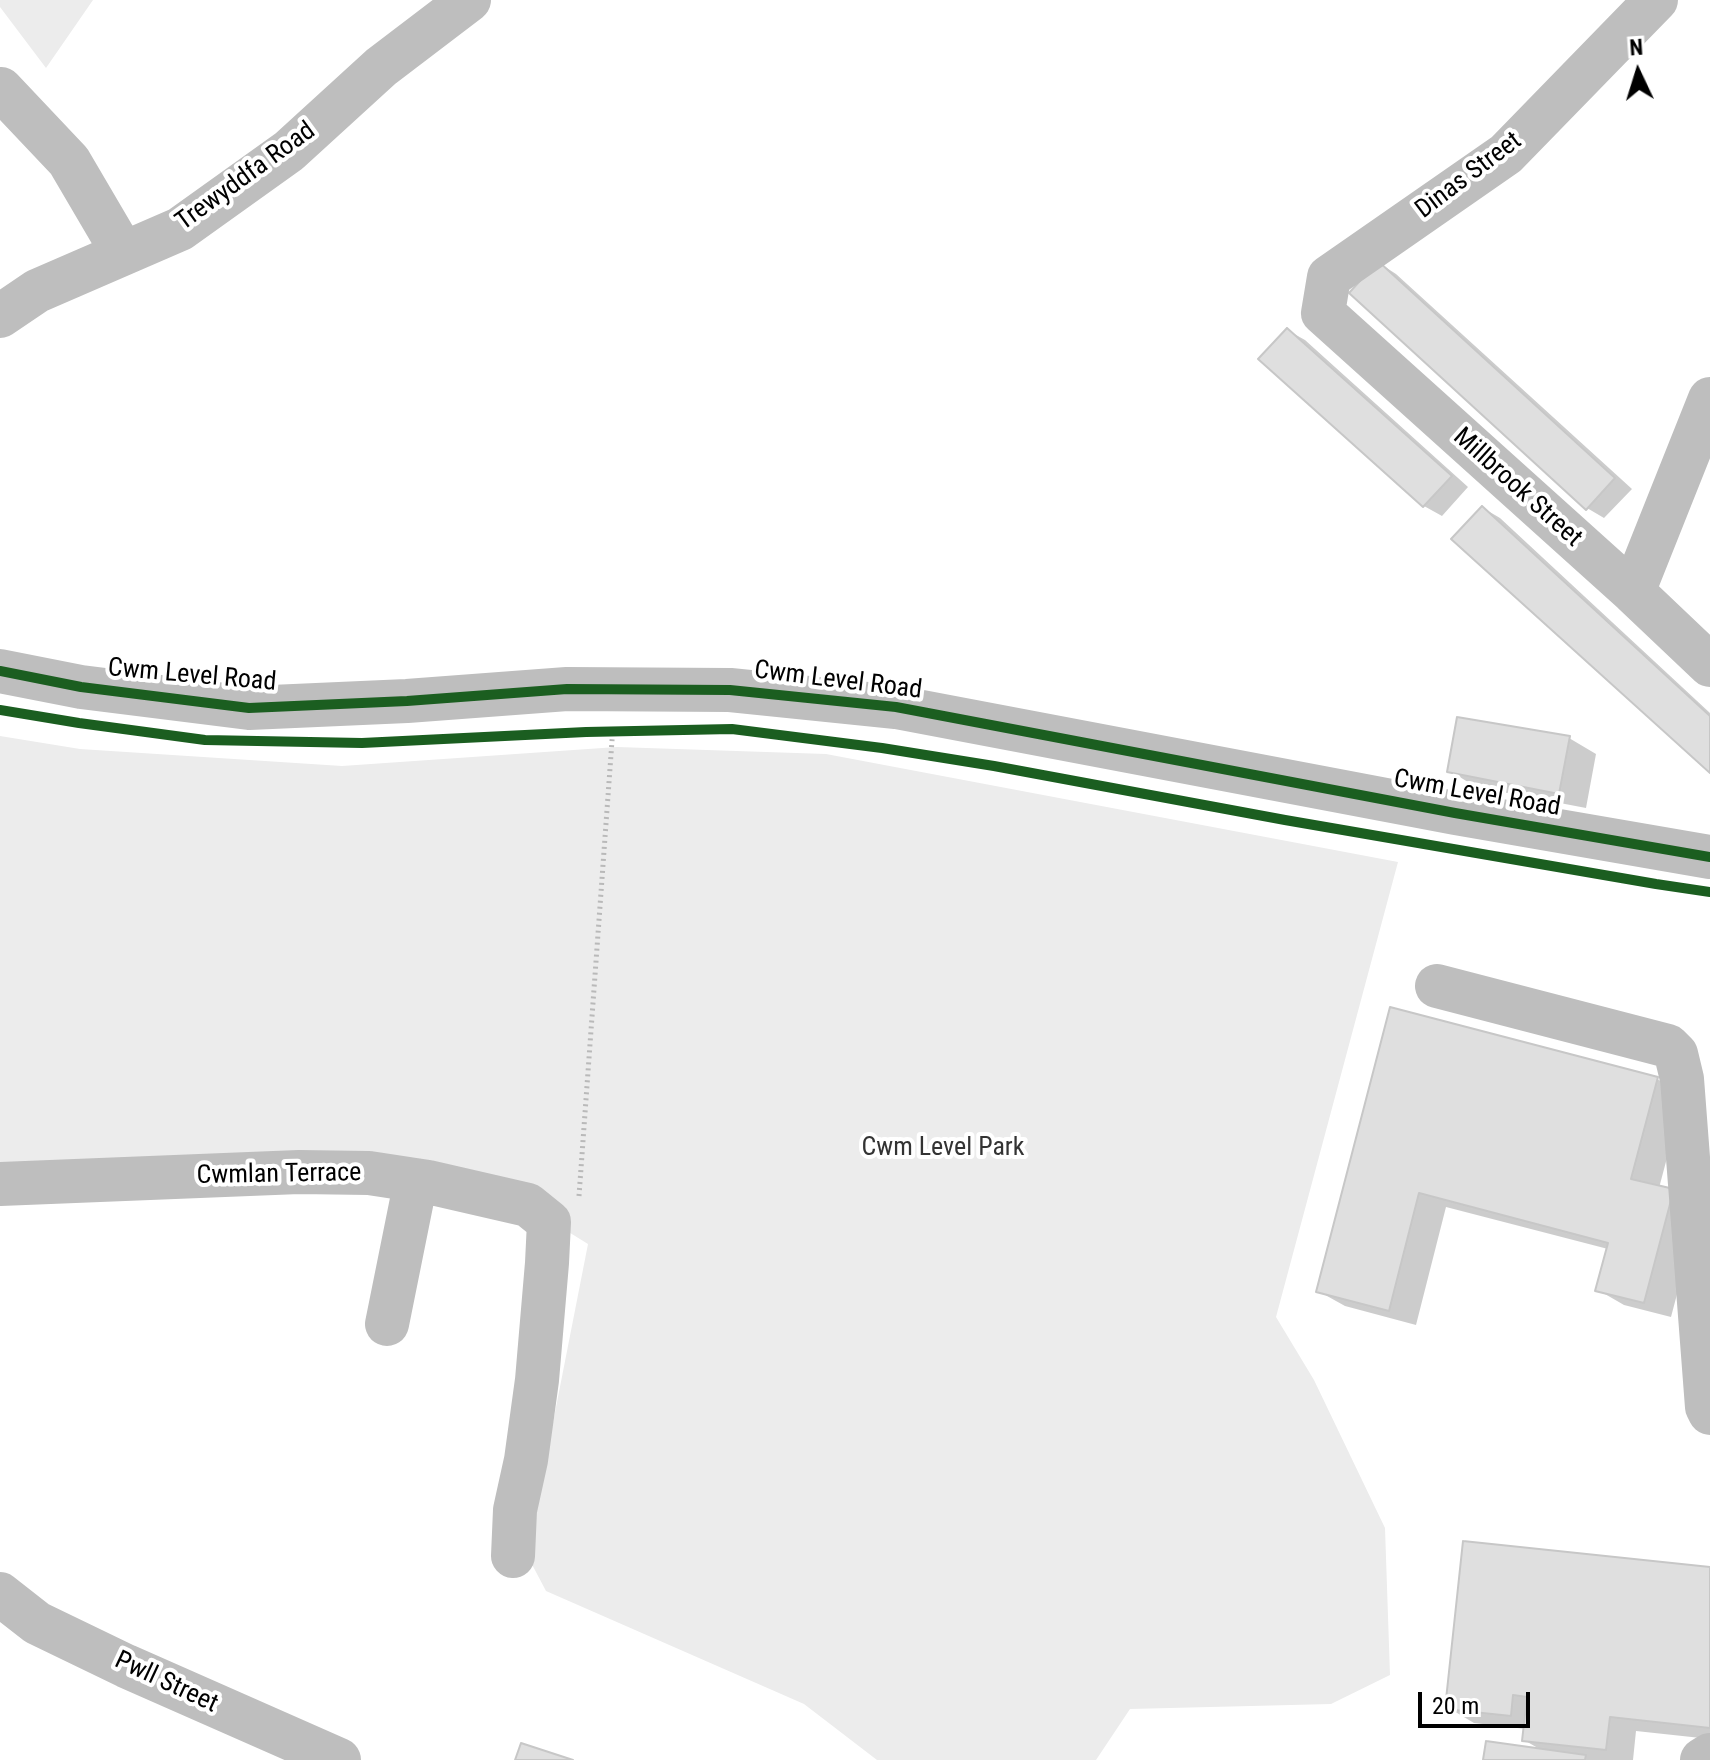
<!DOCTYPE html>
<html>
<head>
<meta charset="utf-8">
<style>
	body { margin:0 }
	#map { position:relative; width:1710px; height:1760px; overflow:hidden; background:#fff; font-family:"Roboto Condensed",sans-serif }
	canvas { display:block }
	.north { position:absolute; left:1598px; top:32px; width:80px; height:80px; -webkit-text-stroke:6px #fff; paint-order:stroke; rotate:356deg; font-size:22px; font-weight:700; line-height:32px; text-align:center; color:#000 }
	.north::after { content:''; display:block; margin:auto; width:28px; height:36px; background:#000; clip-path:polygon(50% 0,100% 100%,50% 72%,0 100%) }
	.scale { position:absolute; left:1418px; top:1692px; width:112px; height:36px; box-sizing:border-box; border:4px solid #000; border-top:0; padding-left:10px; font-size:24px; line-height:28px; white-space:nowrap; color:#000; -webkit-text-stroke:6px #fff; paint-order:stroke }
</style>
</head>
<body>
<div id="map">
<canvas width="1710" height="1760"></canvas>
<div class="north">N</div>
<div class="scale">20 m</div>
</div>
<script>
const c = document.querySelector('canvas').getContext('2d');
c.lineJoin = 'round';
function fill(path, color) { c.fillStyle = color; c.fill(path, 'evenodd'); }
const shape = rows => new Path2D(rows.map(r => 'M' + r).join(''));
function trace(path, color, width, dash) { c.strokeStyle = color; c.lineWidth = width; c.lineCap = dash ? 'butt' : 'round'; c.setLineDash(dash || []); c.stroke(path); }
function write(font, color, halo, rows, align = 'center') {
  c.font = font + ' "Roboto Condensed",sans-serif'; c.lineWidth = 8; c.setLineDash([]); c.textBaseline = 'middle'; c.strokeStyle = halo; c.fillStyle = color; for (const [text, x, y, turn = 0] of rows) {
    c.save(); c.translate(x, y); c.rotate((+turn || 0) * Math.PI / 180); c.textAlign = isNaN(turn) ? turn : align; if (halo) c.strokeText(text, 0, 0); c.fillText(text, 0, 0); c.restore();
  }
}
const green = shape([
	[0,0,93,0,46,68,0,7],
	[0,736,80,749,342,766,617,747,826,754,1398,862,1276,1317,1314,1380,1385,1528,1390,1675,1331,1704,1130,1709,1096,1760,877,1760,804,1704,546,1591,527,1555,588,1244,567,1231,528,1191,0,1174]
]);
const shadow = shape([
	[1379,263,1396,274,1632,489,1604,518,1587,508],
	[1287,330,1305,340,1468,487,1442,516,1424,506],
	[1483,508,1500,518,1710,713,1710,770],
	[1569,738,1596,754,1586,808,1476,787,1450,771],
	[1392,1010,1657,1079,1684,1094,1659,1188,1700,1207,1671,1317,1624,1305,1598,1290,1608,1249,1446,1207,1416,1325,1345,1306,1318,1291],
	[1710,1569,1710,1739,1636,1731,1633,1760,1485,1760,1543,1751,1524,1740,1526,1729,1474,1723,1447,1707]
]);
const building = shape([
	[1378,261,1615,478,1586,510,1349,293,1378,261],
	[1287,328,1452,476,1423,507,1258,359,1287,328],
	[1482,506,1710,716,1710,773,1451,539,1482,506],
	[1457,717,1570,736,1559,794,1447,772,1457,717],
	[1390,1007,1658,1077,1631,1179,1674,1189,1644,1303,1595,1291,1608,1243,1419,1193,1389,1311,1316,1292,1390,1007],
	[1463,1541,1710,1567,1710,1728,1610,1717,1606,1750,1522,1741,1527,1697,1513,1695,1511,1716,1445,1709,1463,1541],
	[1486,1741,1586,1755,1585,1760,1483,1760,1486,1741],
	[521,1743,573,1760,515,1760,521,1743]
]);
const path = shape([
	[579,1196,613,727]
]);
const minor = shape([
	[1656,0,1506,154,1329,277,1323,313,1633,592,1710,665],
	[1,89,69,161,123,253],
	[0,316,37,291,180,229,289,151,381,67,469,0],
	[1633,592,1710,399],
	[0,671,81,687,249,708,407,701,567,689,730,690,896,707,1455,813,1710,857],
	[1437,986,1668,1046,1676,1054,1682,1079,1707,1407,1710,1413],
	[0,1184,299,1172,369,1173,428,1182,528,1205,549,1222,547,1263,537,1380,526,1460,515,1510,513,1556],
	[387,1324,416,1180],
	[0,1594,37,1623,126,1666,339,1760],
	[1702,1760,1710,1755]
]);
const cycleway = shape([
	[0,671,81,687,249,708,407,701,567,689,730,690,896,707,1455,813,1710,857],
	[0,710,79,723,205,740,362,743,586,732,732,729,882,748,994,766,1285,820,1656,884,1710,892]
]);
const streetNames = [
	["Dinas Street",1469,176,-37],
	["Trewyddfa Road",246,177,-36],
	["Millbrook Street",1517,488,42],
	["Cwm Level Road",192,676,5],
	["Cwm Level Road",838,681,7],
	["Cwm Level Road",1477,794,10],
	["Cwmlan Terrace",279,1175,-1],
	["Pwll Street",166,1683,25]
];
const parkNames = [
	["Cwm Level Park",943,1148]
];
fill(green, '#ececec');
fill(shadow, '#0003');
fill(building, '#dfdfdf');
trace(building, '#c7c7c7', 2);
trace(path, '#b9b9b9', 5, [2, 4]);
trace(minor, '#bebebe', 44);
trace(cycleway, '#1b5e20', 10);
write('26px', '#000', '#fff', streetNames);
write('26px', '#333', '#fff', parkNames);
</script>
</body>
</html>
